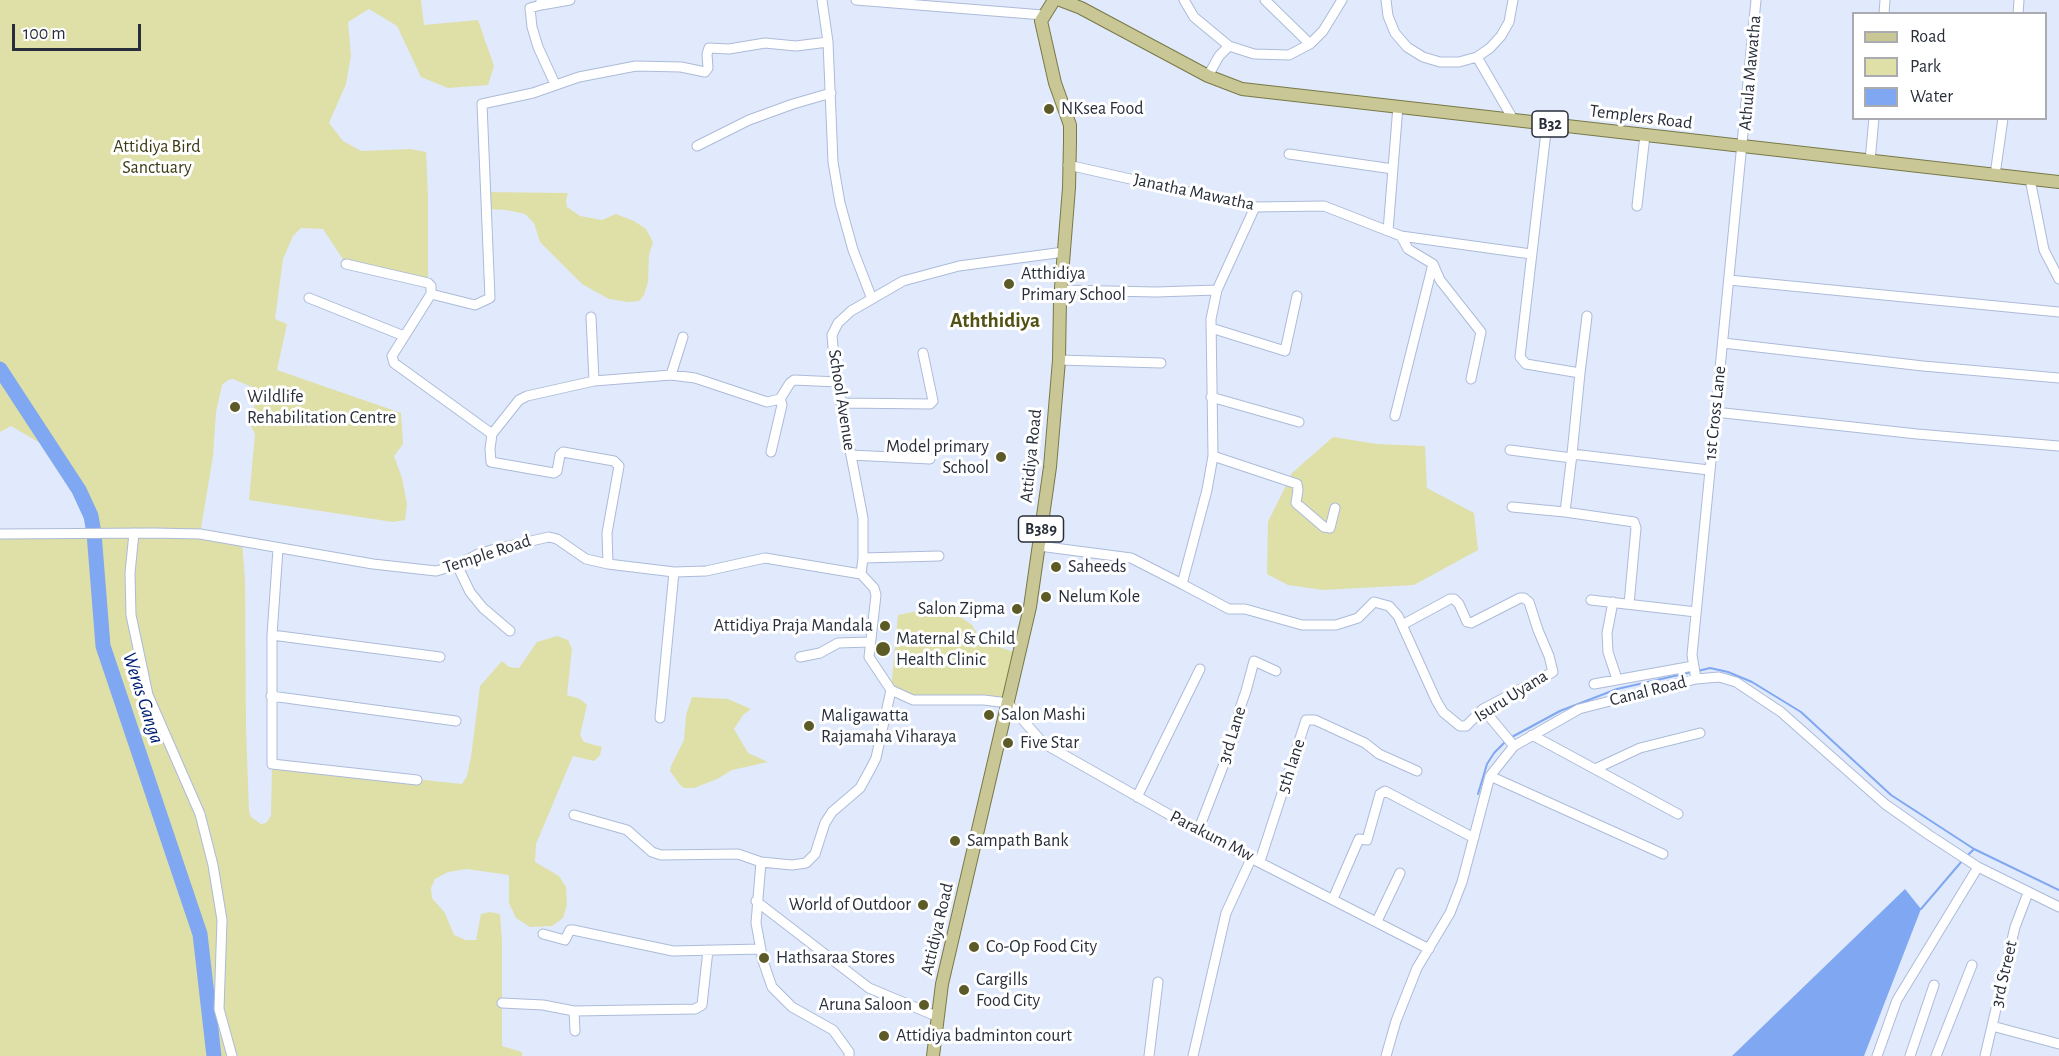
<!DOCTYPE html>
<html>
<head>
<meta charset="utf-8">
<style>
	body { margin:0 }
	#map { position:relative; width:2059px; height:1056px; overflow:hidden; background:#e0eafc; font-family:"Alegreya Sans",sans-serif }
	canvas { display:block }
	.legend { position:absolute; left:1852px; top:12px; width:195px; height:108px; box-sizing:border-box; background:#fff; border:2px solid #a9abb0; margin:0; padding:8px 10px; list-style:none; font-size:18px; color:#282e3a }
	.legend li { display:flex; align-items:center; gap:12px; height:30px }
	.legend b { width:30px; border:2px solid #a9abb0 }
	.scale { position:absolute; left:12px; top:24px; width:129px; height:27px; box-sizing:border-box; border:3px solid #282e3a; border-top:0; padding-left:8px; font-size:18px; line-height:21px; white-space:nowrap; color:#282e3a; -webkit-text-stroke:4px #fff; paint-order:stroke }
</style>
</head>
<body>
<div id="map">
<canvas width="2059" height="1056"></canvas>
<ul class="legend">
<li><b style="height:8px;background:#c8c795"></b>Road</li>
<li><b style="height:16px;background:#dfdfa8"></b>Park</li>
<li><b style="height:16px;background:#80a7f1"></b>Water</li>
</ul>
<div class="scale">100 m</div>
</div>
<script>
const c = document.querySelector('canvas').getContext('2d');
c.lineJoin = 'round';
function fill(path, color) { c.fillStyle = color; c.fill(path, 'evenodd'); }
const shape = rows => new Path2D(rows.map(r => 'M' + r).join(''));
function trace(path, color, width, dash) { c.strokeStyle = color; c.lineWidth = width; c.lineCap = dash ? 'butt' : 'round'; c.setLineDash(dash || []); c.stroke(path); }
function write(font, color, halo, rows, align = 'center') {
  c.font = font + ' "Alegreya Sans",sans-serif'; c.lineWidth = 6; c.setLineDash([]); c.textBaseline = 'middle'; c.strokeStyle = halo; c.fillStyle = color; for (const [text, x, y, turn = 0] of rows) {
    c.save(); c.translate(x, y); c.rotate((+turn || 0) * Math.PI / 180); c.textAlign = isNaN(turn) ? turn : align; if (halo) c.strokeText(text, 0, 0); c.fillText(text, 0, 0); c.restore();
  }
}
const green = shape([
	[0,0,421,0,424,25,478,20,494,66,488,85,448,88,421,77,397,26,369,9,348,22,351,56,346,84,329,123,343,141,361,151,410,149,426,152,428,195,428,283,346,264,323,229,301,228,293,236,283,259,275,319,287,324,277,370,401,413,403,444,394,456,402,478,407,504,405,520,393,522,249,500,255,434,249,422,256,401,252,387,233,379,228,380,222,385,216,412,213,456,200,534,242,541,245,581,246,727,249,811,251,817,261,824,266,823,271,816,272,764,462,784,467,776,471,757,480,686,502,661,509,667,519,668,537,642,557,636,568,640,572,649,567,695,580,699,587,705,580,735,584,742,602,747,600,755,594,761,573,756,536,844,535,862,559,876,566,887,567,905,563,918,552,926,530,927,516,918,509,903,509,875,467,869,448,872,435,879,431,888,432,898,445,913,454,935,466,940,476,940,481,914,490,912,500,914,502,941,502,1046,522,1052,522,1056,0,1056,0,534,94,533,91,516,79,490,55,452,11,426,0,432],
	[485,192,568,193,566,200,567,207,580,216,602,220,616,214,634,221,646,229,653,242,649,255,648,282,644,295,639,301,628,302,609,299,582,284,540,242,534,223,525,214,506,210,486,209],
	[1333,437,1377,444,1425,446,1427,488,1474,513,1478,550,1414,585,1323,590,1288,585,1267,574,1268,522,1292,473],
	[928,609,962,618,972,625,981,641,1020,654,1008,703,913,700,891,690,898,615],
	[692,697,728,699,751,709,743,715,734,729,748,753,768,762,732,770,717,779,694,788,684,788,680,785,670,771,671,766,684,740,686,715]
]);
const water = shape([
	[1905,889,1921,909,1864,1056,1732,1056]
]);
const stream = shape([
	[1698,671,1710,668,1728,672,1752,682,1801,712,1891,795,1974,849],
	[1510,738,1560,711,1617,689,1692,672],
	[1478,794,1487,764,1494,753,1505,742],
	[1966,857,1974,849,2059,890],
	[1921,909,1962,861]
]);
const river = shape([
	[0,369,79,490,91,516,94,533,103,646,200,934,214,1056]
]);
const minor = shape([
	[541,0,541,5,530,8,532,27,538,47,555,84],
	[822,0,828,42,833,162,840,203,853,250,872,299],
	[856,0,1043,15],
	[1184,0,1194,17,1229,46,1254,54,1289,55,1310,44,1323,31,1342,0],
	[1265,0,1310,44],
	[1386,0,1388,16,1395,33,1407,47,1423,57,1440,62,1459,62,1477,57,1490,48,1501,36,1509,22,1513,0],
	[541,5,570,0],
	[1884,14,1885,0],
	[2018,14,2019,0],
	[1477,57,1513,119],
	[1208,76,1219,56,1229,46],
	[1547,123,1520,357,1526,364,1580,373,1572,454,1709,470],
	[697,146,749,120,793,104,831,93],
	[1289,154,1393,169],
	[1870,161,1874,118],
	[1068,165,1255,207,1324,206,1401,236,1531,254],
	[1995,175,2003,118],
	[2030,179,2044,250,2059,279],
	[1637,206,1645,135],
	[1388,231,1398,106],
	[1401,236,1408,249,1433,264,1440,280,1481,332,1471,379],
	[346,264,428,283,431,286,431,294,392,356,394,363,492,434],
	[1729,280,2059,312],
	[1061,290,1156,292,1217,290],
	[431,294,475,305,490,298,482,104,533,93,579,77,636,66,681,67,705,72,708,68,707,54,709,48,729,49,765,43,796,46,828,42],
	[309,298,404,336],
	[591,317,594,381],
	[1211,328,1285,351,1297,296],
	[1723,343,1923,366,2059,378],
	[1059,360,1161,363],
	[1580,373,1587,316],
	[671,375,683,337],
	[1211,397,1299,422],
	[841,403,930,404,933,401,923,353],
	[1715,412,1917,434,2059,446],
	[1395,416,1433,264],
	[1510,450,1572,458],
	[771,452,782,405,780,399],
	[851,455,930,459],
	[1213,456,1297,484,1298,490,1296,503,1324,527,1330,528,1335,508],
	[1512,507,1565,512,1634,522,1636,528,1629,604],
	[1565,512,1572,454],
	[134,533,130,573,131,615,148,695,200,814,213,865,222,920,219,1009,232,1056],
	[0,534,154,533,200,534,373,564,436,571,457,565,478,554,495,549,549,537,557,539,586,559,608,564,674,572,706,571,765,558,861,574,874,588,876,595,869,657,891,690,913,700,984,700,1008,703,1043,743,1198,831,1429,949],
	[1039,546,1131,558,1182,584,1207,490,1213,456,1211,319,1217,290,1255,207],
	[278,549,272,635,272,764,417,780],
	[863,558,939,556],
	[608,564,607,533,619,466,614,461,563,452,560,455,557,471,554,473,491,462,490,449,492,434,519,400,527,396,594,381,671,375,695,378,767,402,780,399,790,383,794,380,838,382],
	[457,565,470,592,483,608,510,631],
	[861,574,863,558,863,518,841,403,833,347,832,335,838,323,851,311,903,281,959,266,1064,252],
	[1182,584,1229,609,1245,609,1302,625,1336,625,1358,618,1374,602,1389,606,1398,616,1436,700,1443,712,1460,726,1466,726,1483,709,1553,672,1549,656,1538,630,1529,602,1524,598,1520,598,1471,623,1467,622,1459,604,1454,599,1450,599,1402,625],
	[1591,600,1696,612],
	[1613,602,1607,633,1608,652,1617,679],
	[272,635,440,657],
	[800,657,820,653,838,643,869,642],
	[1696,679,1692,655,1756,0],
	[1594,684,1693,666],
	[271,696,456,721],
	[1483,709,1514,746],
	[660,718,674,572],
	[1532,735,1678,814],
	[1595,769,1640,748,1700,733],
	[1490,776,1663,854],
	[1137,797,1200,669],
	[574,815,627,830,652,852,661,855,738,854,761,862,792,865,806,863,815,854,825,823,832,812,860,788,871,768,876,758,891,690],
	[1198,831,1234,738,1239,711,1246,691,1254,661,1276,671],
	[1260,861,1306,720,1315,720,1365,743,1379,754,1417,771],
	[761,862,756,923,763,961,772,987,792,1007,833,1030,849,1052,849,1056],
	[1333,899,1359,839,1367,840,1380,794,1385,791,1474,838],
	[756,901,869,988,936,1016],
	[1377,921,1400,873],
	[543,934,565,940,570,930,573,930,673,951,761,949],
	[502,1003,543,1005,574,1011,695,1009,702,1005,708,950],
	[574,1011,575,1031],
	[1992,1026,2059,1044],
	[1149,1056,1158,982],
	[1193,1056,1226,913,1252,857],
	[1386,1056,1396,1021,1417,968,1450,913,1462,882,1490,776,1514,746,1579,709,1696,679,1719,677,1736,682,1781,712,1885,804,1929,835,1978,867,2059,907],
	[1877,1056,1897,1000,1978,867],
	[1910,1056,1934,985],
	[1936,1056,1972,965],
	[1985,1056,2015,927,2028,893]
]);
const major = shape([
	[1060,0,1081,8,1208,76,1242,89,2059,182],
	[933,1056,942,984,1030,607,1050,467,1059,360,1060,300,1069,188,1070,142,1070,125,1055,83,1041,21,1054,0]
]);
const markers = [
	[1049,109,6,"#5c5a27"],
	[1009,284,6,"#5c5a27"],
	[235,407,6,"#5c5a27"],
	[1001,457,6,"#5c5a27"],
	[1056,567,6,"#5c5a27"],
	[1046,597,6,"#5c5a27"],
	[1017,609,6,"#5c5a27"],
	[885,626,6,"#5c5a27"],
	[883,649,8,"#5c5a27"],
	[989,715,6,"#5c5a27"],
	[809,726,6,"#5c5a27"],
	[1008,743,6,"#5c5a27"],
	[955,841,6,"#5c5a27"],
	[923,905,6,"#5c5a27"],
	[974,947,6,"#5c5a27"],
	[764,958,6,"#5c5a27"],
	[964,990,6,"#5c5a27"],
	[924,1005,6,"#5c5a27"],
	[884,1036,6,"#5c5a27"]
];
const shields = [
	[1550,124,36],
	[1041,529,45]
];
const shieldNames = [
	["B32",1550,124],
	["B389",1041,529]
];
const streetNames = [
	["Athula Mawatha",1750,73,-85],
	["Templers Road",1641,117,7],
	["Janatha Mawatha",1194,192,12],
	["School Avenue",842,400,81],
	["1st Cross Lane",1715,413,-84],
	["Attidiya Road",1031,456,-84],
	["Temple Road",487,554,-18],
	["Canal Road",1648,691,-14],
	["Isuru Uyana",1511,696,-32],
	["3rd Lane",1232,735,-73],
	["5th lane",1291,766,-72],
	["Parakum Mw",1212,836,27],
	["Attidiya Road",937,929,-77],
	["3rd Street",2004,974,-77]
];
const poiNames = [
	["NKsea Food",1061,109],
	["Atthidiya",1021,274],
	["Primary School",1021,295],
	["Wildlife",247,397],
	["Rehabilitation Centre",247,418],
	["Model primary",989,447,"right"],
	["School",989,468,"right"],
	["Saheeds",1068,567],
	["Nelum Kole",1058,597],
	["Salon Zipma",1005,609,"right"],
	["Attidiya Praja Mandala",873,626,"right"],
	["Maternal & Child",896,639],
	["Health Clinic",896,660],
	["Salon Mashi",1001,715],
	["Maligawatta",821,716],
	["Rajamaha Viharaya",821,737],
	["Five Star",1020,743],
	["Sampath Bank",967,841],
	["World of Outdoor",911,905,"right"],
	["Co-Op Food City",986,947],
	["Hathsaraa Stores",776,958],
	["Cargills",976,980],
	["Food City",976,1001],
	["Aruna Saloon",912,1005,"right"],
	["Attidiya badminton court",896,1036]
];
const parkNames = [
	["Attidiya Bird",157,147],
	["Sanctuary",157,168]
];
const waterNames = [
	["Weras Ganga",143,698,72]
];
const quarterNames = [
	["Aththidiya",995,321]
];
fill(green, '#dfdfa8');
fill(water, '#80a7f1');
trace(stream, '#80a7f1', 2);
trace(river, '#80a7f1', 15);
trace(minor, '#acbbd8', 11);
trace(major, '#797947', 14);
trace(minor, '#fff', 9);
trace(major, '#c8c795', 12);
for (const [x, y, r, color] of markers) { const dot = new Path2D(); dot.arc(x, y, r, 0, 2 * Math.PI); c.fillStyle = color; c.fill(dot); trace(dot, '#fff', 2); }
for (const [x, y, w] of shields) { const box = new Path2D(); box.roundRect(x - w / 2, y - 13, w, 26, 4.5); c.fillStyle = '#fff'; c.fill(box); trace(box, '#282e3a', 1.5); }
write('bold 16px', '#282e3a', null, shieldNames);
write('18px', '#282e3a', '#fff', streetNames);
write('18px', '#282e3a', '#fff', poiNames, 'left');
write('18px', '#3d3b13', '#fff', parkNames);
write('italic 20px', '#002074', '#fff', waterNames);
write('bold 21px', '#535114', '#fff', quarterNames);
</script>
</body>
</html>
